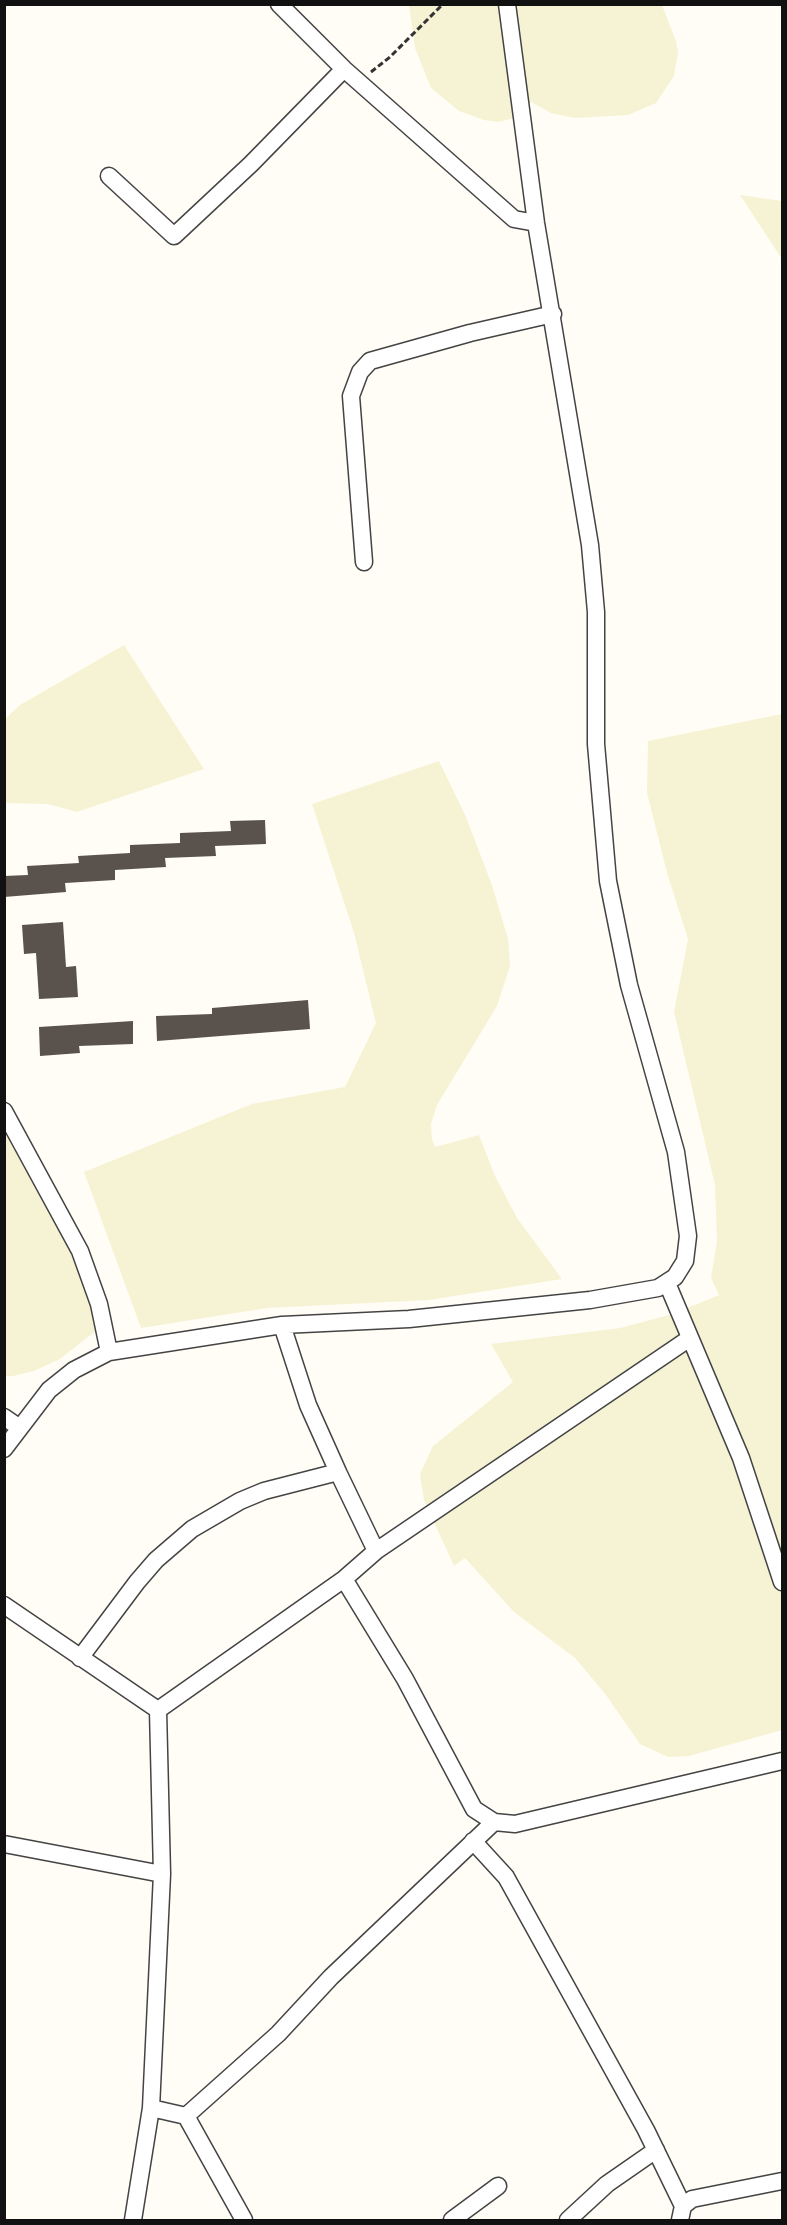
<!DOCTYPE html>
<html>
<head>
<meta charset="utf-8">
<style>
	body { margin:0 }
	#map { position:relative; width:787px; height:2225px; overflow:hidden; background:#fffdf5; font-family:Literata,serif }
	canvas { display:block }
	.frame { position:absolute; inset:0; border:6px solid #111; pointer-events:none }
</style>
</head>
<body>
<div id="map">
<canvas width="787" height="2225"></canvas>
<div class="frame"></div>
</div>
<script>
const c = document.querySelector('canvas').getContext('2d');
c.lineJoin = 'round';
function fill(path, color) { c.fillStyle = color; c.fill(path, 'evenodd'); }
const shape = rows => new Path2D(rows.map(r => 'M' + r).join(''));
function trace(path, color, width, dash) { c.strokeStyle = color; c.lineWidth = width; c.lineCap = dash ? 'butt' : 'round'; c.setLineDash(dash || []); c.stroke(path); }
const farmland = shape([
	[409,5,662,5,676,41,678,53,674,76,656,103,628,115,574,118,551,113,531,102,514,118,498,122,484,120,459,111,431,88,415,48],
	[740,195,782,201,782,259],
	[124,645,204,769,77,812,48,804,5,803,5,719,20,705],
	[782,714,782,1730,689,1756,668,1757,640,1744,606,1695,575,1658,514,1612,465,1558,454,1566,424,1500,420,1474,433,1446,513,1382,491,1344,620,1328,673,1314,719,1295,711,1278,717,1241,715,1185,674,1012,688,939,667,873,647,793,648,741],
	[439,761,466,817,492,885,508,939,510,966,497,1006,437,1105,431,1124,432,1139,435,1147,479,1135,495,1176,517,1218,562,1279,429,1300,267,1308,141,1328,84,1172,252,1104,345,1087,376,1023,354,933,312,804],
	[4,1117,62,1233,102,1326,60,1359,34,1371,13,1376,4,1376]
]);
const building = shape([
	[265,820,266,844,215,846,216,856,165,858,166,867,115,870,115,880,65,883,66,892,4,897,4,876,28,875,27,866,79,863,78,856,130,853,130,845,180,843,180,833,231,831,230,821],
	[63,922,66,967,76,966,78,997,39,999,36,953,24,954,22,925],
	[308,1000,310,1029,157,1041,156,1016,212,1014,212,1008],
	[133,1021,133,1044,79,1046,80,1053,40,1056,39,1027]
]);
const path = shape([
	[371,72,390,57,443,4]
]);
const minor = shape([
	[279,4,344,69,514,219,536,223],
	[109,176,174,236,251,164,344,69],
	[364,562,351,396,360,372,370,361,470,333,553,314],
	[4,1111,80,1251,99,1304,109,1352],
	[667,1283,741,1458,782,1582],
	[282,1325,308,1405,338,1472],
	[4,1417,20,1428],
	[4,1449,49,1390,74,1370,109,1352,282,1325,409,1319,590,1300,658,1288,675,1277,685,1261,688,1236,676,1152,629,985,608,881,596,744,596,612,590,545,536,223,507,4],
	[376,1551,690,1338],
	[344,1579,405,1679,474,1809,494,1822,515,1824,782,1761],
	[4,1605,158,1710],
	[80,1658,137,1582,156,1560,192,1529,240,1501,264,1491,338,1472,376,1551,344,1579,158,1710],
	[473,1841,506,1877,646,2130,683,2206],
	[4,1844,162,1874],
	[151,2108,186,2116,244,2220],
	[186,2116,278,2034,331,1977,494,1822],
	[133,2220,151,2108,162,1874,158,1710],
	[452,2220,498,2186],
	[568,2220,607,2184,656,2150],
	[680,2220,683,2206,692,2199,782,2181]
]);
fill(farmland, '#f6f3d4');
fill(building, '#5a524d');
trace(minor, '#444', 19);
trace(path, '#333', 3, [6, 3]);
trace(minor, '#fff', 16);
</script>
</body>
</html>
